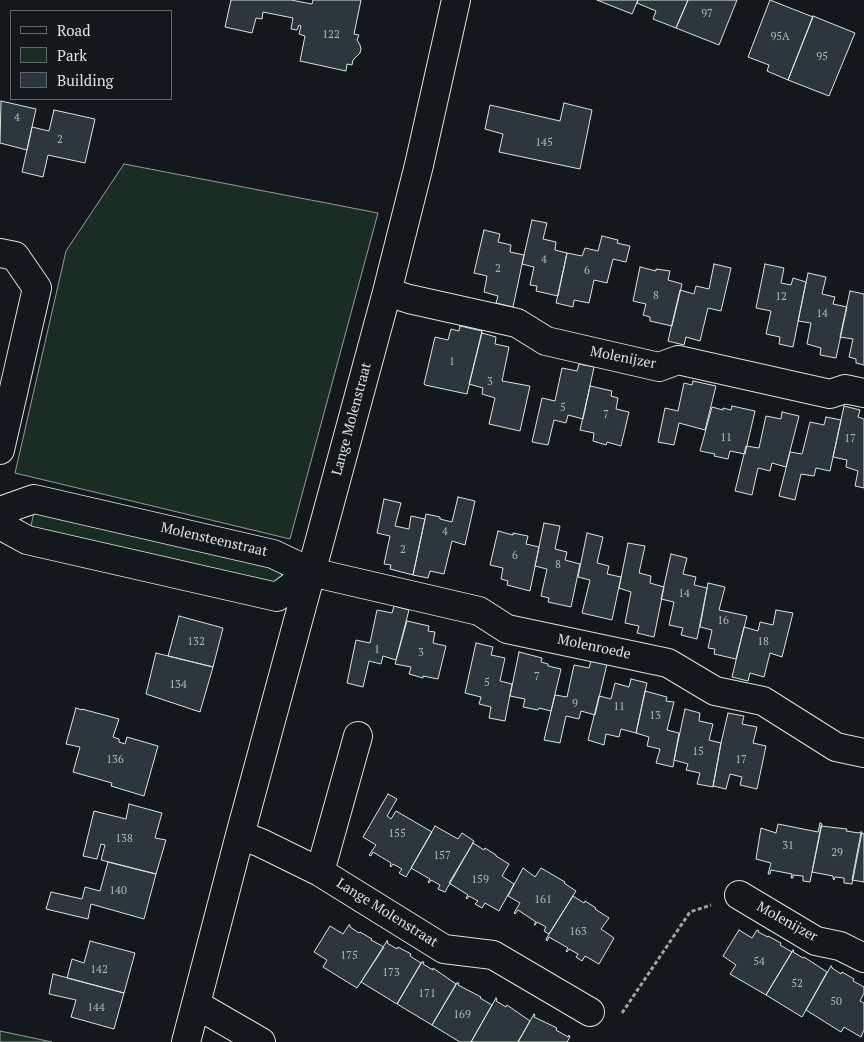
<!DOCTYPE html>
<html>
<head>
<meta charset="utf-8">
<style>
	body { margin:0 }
	#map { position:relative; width:864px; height:1042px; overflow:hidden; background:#14181c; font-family:"PT Serif",serif }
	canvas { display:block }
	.legend { position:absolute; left:10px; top:10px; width:162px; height:90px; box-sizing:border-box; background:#14181c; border:1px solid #626a69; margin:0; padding:6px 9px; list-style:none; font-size:15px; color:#d8e6dc }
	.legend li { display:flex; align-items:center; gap:10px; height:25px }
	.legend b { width:25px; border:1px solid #626a69 }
</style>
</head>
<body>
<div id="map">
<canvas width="864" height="1042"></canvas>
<ul class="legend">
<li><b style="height:6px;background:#14181c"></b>Road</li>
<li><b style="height:14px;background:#1a2d24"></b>Park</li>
<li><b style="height:14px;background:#2c363c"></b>Building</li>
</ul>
</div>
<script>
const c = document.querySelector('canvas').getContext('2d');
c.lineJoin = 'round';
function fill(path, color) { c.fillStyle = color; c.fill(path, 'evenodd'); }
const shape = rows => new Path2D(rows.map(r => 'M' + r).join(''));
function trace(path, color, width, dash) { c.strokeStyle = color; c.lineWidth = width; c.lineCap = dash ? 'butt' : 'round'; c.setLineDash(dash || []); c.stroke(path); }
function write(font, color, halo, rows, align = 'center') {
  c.font = font + ' "PT Serif",serif'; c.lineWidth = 4; c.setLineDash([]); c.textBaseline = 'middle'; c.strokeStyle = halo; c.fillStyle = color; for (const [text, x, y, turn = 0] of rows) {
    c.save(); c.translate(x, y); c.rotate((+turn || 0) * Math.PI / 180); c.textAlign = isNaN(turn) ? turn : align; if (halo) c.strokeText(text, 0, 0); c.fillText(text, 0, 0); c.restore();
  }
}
const green = shape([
	[124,164,378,213,290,539,15,473,66,251,124,164],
	[34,512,269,564,281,573,282,576,277,584,30,530,34,512],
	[0,1031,52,1042,0,1042,0,1031]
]);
const building = shape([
	[231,0,291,0,312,4,313,0,361,0,354,34,359,35,357,40,360,45,361,49,360,53,353,60,352,65,347,64,346,71,300,61,305,36,299,34,301,26,299,25,297,30,291,29,293,18,263,12,262,19,256,18,252,33,225,27,231,0],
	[597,0,638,0,632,14,597,0],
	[638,0,688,0,676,28,653,19,656,11,637,3,638,0],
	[688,0,737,0,719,45,676,28,688,0],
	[770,0,813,17,788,80,767,71,769,65,748,57,770,0],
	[813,16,855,33,829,96,788,80,813,16],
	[1,101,36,109,27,150,0,143,1,101],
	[564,103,592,110,580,169,499,152,503,134,485,129,490,105,560,121,564,103],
	[54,110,95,119,85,163,48,155,43,177,22,172,32,127,49,131,54,110],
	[532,220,547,223,543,239,556,242,555,250,567,253,558,296,536,291,537,286,530,285,534,267,522,264,532,220],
	[484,230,500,234,498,242,511,245,510,252,524,255,513,307,496,303,498,296,484,292,487,276,474,273,484,230],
	[602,236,618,240,617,243,630,246,626,262,613,259,607,283,594,280,589,303,574,300,573,307,556,303,567,253,582,256,585,248,598,251,602,236],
	[714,264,731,268,721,311,708,308,700,341,686,337,684,345,668,341,680,290,694,294,696,286,709,289,714,264],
	[765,264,784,268,781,283,791,285,793,278,806,282,793,347,779,344,780,337,766,334,771,311,756,308,765,264],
	[640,267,656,271,656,269,670,271,668,280,682,284,672,326,650,321,650,317,643,315,646,304,633,301,640,267],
	[808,273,826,277,822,294,835,297,833,304,847,307,836,358,820,355,821,348,807,344,811,323,798,321,808,273],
	[850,291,864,294,864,365,856,363,856,359,849,357,853,339,840,337,850,291],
	[460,326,482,331,467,394,425,385,424,384,435,337,448,340,451,329,459,331,460,326],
	[482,333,496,337,495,344,509,347,502,381,530,386,520,431,489,424,495,398,482,394,483,388,469,384,482,333],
	[579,364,594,367,583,419,568,415,566,423,554,420,548,445,532,442,542,398,555,401,562,368,577,371,579,364],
	[693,381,716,386,705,430,679,423,674,445,658,442,665,408,678,411,684,383,692,385,693,381],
	[590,386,612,391,611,396,618,398,616,409,629,412,621,446,607,442,606,445,593,441,594,433,580,430,590,386],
	[732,406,755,411,745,454,730,451,728,459,714,456,715,454,700,451,712,407,723,410,723,408,731,410,732,406],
	[844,406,860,410,858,417,864,419,864,488,855,486,858,471,846,467,847,460,833,457,844,406],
	[782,412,799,416,786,467,772,463,770,471,758,468,752,495,735,491,746,446,759,448,766,416,781,419,782,412],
	[826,417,841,420,830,471,816,468,814,476,801,474,795,500,779,496,790,452,802,454,810,422,824,425,826,417],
	[458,497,475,501,465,545,452,541,444,574,430,571,428,578,413,575,426,514,440,517,440,519,452,522,458,497],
	[384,499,401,503,395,526,409,529,411,516,425,519,413,575,390,569,391,565,384,564,390,536,377,533,384,499],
	[544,523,560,526,555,549,567,552,565,560,580,564,571,607,548,602,549,598,541,596,547,569,535,566,544,523],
	[498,531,513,535,513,533,528,536,526,544,539,547,530,591,507,585,508,581,501,579,503,568,490,565,498,531],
	[587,533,603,537,597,563,609,566,607,574,621,577,612,620,582,613,590,580,578,577,587,533],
	[628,543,645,546,639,573,651,576,650,583,664,587,654,637,637,633,639,626,625,623,631,592,619,588,628,543],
	[671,554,687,558,683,574,696,577,694,585,707,588,697,639,681,635,683,628,669,625,674,602,661,599,671,554],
	[708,583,725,587,719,610,747,616,736,659,714,654,715,649,708,648,712,630,700,627,708,583],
	[394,606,409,610,396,660,383,656,381,664,369,661,363,687,347,683,356,640,370,643,377,610,392,613,394,606],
	[776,610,793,613,782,657,770,653,764,677,750,673,748,681,732,677,744,627,758,631,760,622,773,625,776,610],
	[179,616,223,628,213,667,168,656,179,616],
	[407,621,429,626,428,631,435,632,433,643,446,646,438,679,423,676,423,678,409,674,411,667,395,664,407,621],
	[476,643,493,647,491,655,505,658,500,681,512,684,505,721,489,718,491,707,479,704,481,697,465,693,476,643],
	[519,652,542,658,541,662,548,664,548,666,561,669,551,711,539,708,538,710,523,707,525,699,510,696,519,652],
	[156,653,213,667,200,712,146,694,156,653],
	[591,661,607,664,595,715,581,711,579,719,566,716,560,743,544,740,555,695,567,697,574,665,589,668,591,661],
	[631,679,647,683,636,733,621,729,619,737,606,734,604,745,588,740,599,696,611,699,615,683,629,687,631,679],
	[645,691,667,697,666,701,674,702,667,730,679,733,673,767,656,763,660,749,647,746,649,737,636,733,645,691],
	[76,708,82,710,82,709,119,719,113,737,119,739,119,742,125,744,127,737,158,746,144,796,111,786,112,783,73,772,80,747,66,744,76,708],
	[685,709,700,713,699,721,713,724,709,740,721,743,713,787,697,784,700,773,686,770,688,764,674,760,685,709],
	[728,713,744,716,742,724,757,727,753,743,766,746,757,789,740,785,742,777,730,774,726,789,713,786,721,743,728,713],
	[388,794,397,799,387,816,391,819,396,811,432,832,406,877,399,873,402,869,393,864,391,867,390,866,391,863,373,852,371,856,369,855,376,845,363,837,388,794],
	[129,804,162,813,155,838,166,840,156,874,101,860,105,845,101,844,97,859,83,856,94,811,126,819,129,804],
	[820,823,822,824,810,882,803,881,803,876,793,875,793,878,791,878,792,874,771,870,770,874,768,874,771,863,756,859,761,828,776,833,778,824,818,832,820,823],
	[435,826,458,839,462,833,474,841,445,892,438,889,440,885,431,880,429,883,428,882,430,879,411,868,435,826],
	[821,826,847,829,846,831,859,833,860,832,862,832,852,884,844,883,844,878,835,877,834,880,833,879,833,876,812,872,821,826],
	[861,833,864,834,864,882,852,880,861,833],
	[473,843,484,850,485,848,496,855,496,856,509,864,502,876,514,884,499,911,485,903,482,908,475,904,478,901,469,896,467,899,466,898,468,895,449,883,473,843],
	[108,862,156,874,144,919,91,904,88,919,46,909,51,892,82,899,85,887,100,891,108,862],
	[523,868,535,877,541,868,565,882,564,883,576,891,549,934,544,931,546,927,537,922,535,925,534,925,536,922,518,910,515,914,514,913,520,903,508,896,523,868],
	[573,896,584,903,585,901,596,908,595,909,609,918,601,929,614,938,599,964,585,956,582,961,576,957,578,954,569,949,567,952,566,951,568,948,549,937,547,941,546,939,573,896],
	[349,925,350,925,350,927,359,933,360,932,372,939,371,940,384,947,357,988,323,967,327,960,314,952,330,926,343,934,349,925],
	[739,930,752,938,757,930,759,931,758,932,768,937,768,936,781,943,780,945,792,952,766,995,730,974,736,965,723,956,739,930],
	[90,941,135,953,124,993,67,978,72,959,84,963,90,941],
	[387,941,388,941,387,943,397,949,398,947,411,954,410,956,421,963,397,1004,361,982,387,941],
	[793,950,794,951,793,952,803,958,804,957,827,972,802,1017,766,995,793,950],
	[422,962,424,962,423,964,433,970,433,968,456,984,432,1025,397,1004,422,962],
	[831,966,832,967,832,968,841,974,842,972,854,979,853,981,864,987,864,993,860,1001,864,1003,864,1030,861,1037,844,1027,841,1032,806,1010,831,966],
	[53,974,124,993,114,1029,71,1017,76,1000,49,994,53,974],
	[457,983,459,983,458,985,481,997,480,998,492,1005,471,1042,460,1042,432,1025,457,983],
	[496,998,497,999,496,1001,506,1007,507,1005,530,1021,518,1042,471,1042,496,998],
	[534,1014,535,1015,534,1017,557,1028,556,1030,568,1037,569,1035,570,1037,567,1042,518,1042,534,1014]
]);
const path = shape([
	[622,1013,690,912,711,905]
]);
const street = shape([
	[0,253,15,256,37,288,0,450],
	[387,292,409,299,517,323,546,341,659,367,678,360,830,394,845,389,864,393],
	[0,511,34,499,273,554,311,572,479,611,507,629,668,663,715,691,763,701,836,747,864,753],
	[0,525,27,540,277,597,311,572],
	[240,835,261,843,320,872,358,736],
	[320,872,444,949,493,955,590,1012],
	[739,895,816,941,840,946,864,958],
	[197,1005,261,1042],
	[186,1042,240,835,387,292,419,165,456,0]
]);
const numberNames = [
	["97",707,14],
	["122",331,35],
	["95A",780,37],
	["95",822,57],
	["4",17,118],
	["2",60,140],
	["145",544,143],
	["4",544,260],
	["2",498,269],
	["6",587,271],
	["8",656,296],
	["12",781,297],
	["14",822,314],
	["1",452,362],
	["3",490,382],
	["5",563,408],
	["7",606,415],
	["11",726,438],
	["17",850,439],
	["4",445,532],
	["2",403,550],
	["6",515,556],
	["8",558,565],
	["14",684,594],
	["16",723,621],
	["132",196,642],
	["18",763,642],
	["1",377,650],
	["3",421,653],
	["7",537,677],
	["5",487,683],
	["134",178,685],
	["9",575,704],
	["11",619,707],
	["13",655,716],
	["15",698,752],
	["136",115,760],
	["17",741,760],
	["155",397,834],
	["138",124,839],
	["31",788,846],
	["29",837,853],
	["157",442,856],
	["159",480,880],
	["140",118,891],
	["161",543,900],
	["163",578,932],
	["175",349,956],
	["54",759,962],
	["142",99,970],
	["173",391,973],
	["52",797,984],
	["171",427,994],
	["50",836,1002],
	["144",96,1008],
	["169",462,1015]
];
const streetNames = [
	["Molenijzer",623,358,11],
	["Lange Molenstraat",352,419,-75],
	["Molensteenstraat",214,540,13],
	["Molenroede",594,647,12],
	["Lange Molenstraat",387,913,32],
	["Molenijzer",787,922,29]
];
fill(green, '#1a2d24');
trace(green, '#939e99', 1);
fill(building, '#2c363c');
trace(building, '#d8e6dc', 1);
trace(street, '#d8e6dc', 30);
trace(path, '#9da8a2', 3, [4, 2.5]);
trace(street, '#14181c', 28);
write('11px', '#adbab4', null, numberNames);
write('14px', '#d8e6dc', '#14181c', streetNames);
</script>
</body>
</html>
